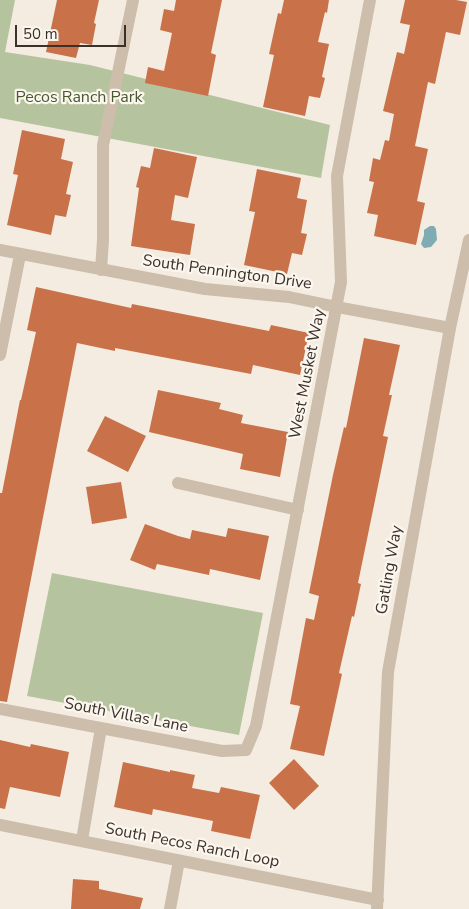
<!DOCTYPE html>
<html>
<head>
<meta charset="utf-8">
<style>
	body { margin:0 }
	#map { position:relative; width:469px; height:909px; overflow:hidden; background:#f4ece1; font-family:"Nunito Sans",sans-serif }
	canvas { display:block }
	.scale { position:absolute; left:15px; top:25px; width:111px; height:22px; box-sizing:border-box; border:2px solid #3b312b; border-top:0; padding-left:6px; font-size:15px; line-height:18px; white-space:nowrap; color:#3b312b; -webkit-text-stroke:4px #fbf6ee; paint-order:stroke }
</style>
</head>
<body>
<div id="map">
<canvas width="469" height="909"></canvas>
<div class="scale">50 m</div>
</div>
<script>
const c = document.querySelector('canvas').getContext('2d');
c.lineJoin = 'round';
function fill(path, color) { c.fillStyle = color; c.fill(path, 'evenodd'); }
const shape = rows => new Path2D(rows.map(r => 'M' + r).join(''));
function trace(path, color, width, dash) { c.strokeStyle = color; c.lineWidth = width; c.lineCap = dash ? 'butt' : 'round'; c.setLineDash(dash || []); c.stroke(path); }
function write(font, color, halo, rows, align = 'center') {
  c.font = font + ' "Nunito Sans",sans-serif'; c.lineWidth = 4.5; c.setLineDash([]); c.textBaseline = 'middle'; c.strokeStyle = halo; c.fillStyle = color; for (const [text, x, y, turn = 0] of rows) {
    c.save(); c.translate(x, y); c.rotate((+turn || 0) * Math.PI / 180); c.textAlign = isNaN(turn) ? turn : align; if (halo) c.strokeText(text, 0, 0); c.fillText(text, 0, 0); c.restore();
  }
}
const green = shape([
	[0,0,15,0,5,52,90,65,330,125,321,178,0,118],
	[52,573,263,613,239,735,27,696]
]);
const water = shape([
	[430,226,434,226,436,229,437,240,431,247,424,248,421,244,424,235,424,230]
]);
const building = shape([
	[57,0,99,0,94,23,96,24,92,45,80,43,76,58,46,52],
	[176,0,222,0,211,53,216,55,208,96,145,83,148,67,164,71,172,33,160,30,164,9,174,11],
	[284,0,329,0,327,13,325,12,318,42,329,44,322,77,325,78,320,98,309,96,305,116,263,107,274,55,269,54,278,13,281,14],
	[405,0,456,0,467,2,460,35,446,32,435,84,428,82,415,146,428,149,417,201,425,203,416,245,374,236,378,215,367,213,374,182,369,181,373,158,380,160,385,140,389,141,394,114,383,111,397,52,404,54,410,25,400,23],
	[22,130,65,139,61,159,73,162,66,194,71,195,66,217,55,215,51,235,7,225,18,175,13,174],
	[154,148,197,157,188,198,175,195,171,220,195,224,190,255,131,246,139,188,136,187,141,166,150,168],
	[257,169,301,178,297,198,307,200,301,233,307,234,302,255,292,253,287,274,244,265,255,212,249,211],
	[36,287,131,308,132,304,269,331,271,325,309,333,300,375,253,365,251,374,115,348,115,351,77,343,7,702,0,701,0,493,2,493,20,400,21,400,36,332,27,330],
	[364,338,400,345,389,395,392,395,383,436,388,437,358,583,361,584,354,617,352,616,339,673,342,674,324,756,290,749,300,706,290,704,306,618,314,620,319,596,309,593,333,475,344,427,346,428],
	[158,390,221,403,219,409,243,415,241,423,288,432,280,477,240,469,243,454,149,432],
	[105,416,146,436,128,472,87,451],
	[121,482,127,518,92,524,86,487],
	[145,524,178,536,190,539,192,530,226,537,228,528,269,536,260,580,210,569,209,575,157,564,155,570,130,560],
	[0,740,30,747,31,744,69,752,60,797,10,787,5,809,0,808],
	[294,759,319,786,294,810,269,783],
	[123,762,170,772,170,770,195,775,192,788,219,793,221,787,260,795,250,839,211,831,213,821,153,809,152,815,114,807],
	[73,879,99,881,99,889,143,898,140,909,71,909]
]);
const minor = shape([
	[0,250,205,289,289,297,337,307,450,328],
	[101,270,103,240,103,145,133,0],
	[0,355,20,255],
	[178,483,298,510],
	[0,709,222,751,246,750,256,726,341,282,337,176,370,0],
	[82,840,101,728],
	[170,909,179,861]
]);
const tertiary = shape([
	[0,825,378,900],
	[377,909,388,672,450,328,469,240]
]);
const parkNames = [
	["Pecos Ranch Park",79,98]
];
const streetNames = [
	["South Pennington Drive",227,273,8],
	["West Musket Way",308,374,-79],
	["Gatling Way",390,570,-80],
	["South Villas Lane",126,716,11],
	["South Pecos Ranch Loop",192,846,11]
];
fill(green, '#b5c49f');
fill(water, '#7eacb2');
fill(building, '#c9724a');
trace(minor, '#cdbdab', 12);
trace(tertiary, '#cdbdab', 12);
write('16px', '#475a2d', '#fbf6ee', parkNames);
write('16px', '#3b312b', '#fbf6ee', streetNames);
</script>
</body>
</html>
